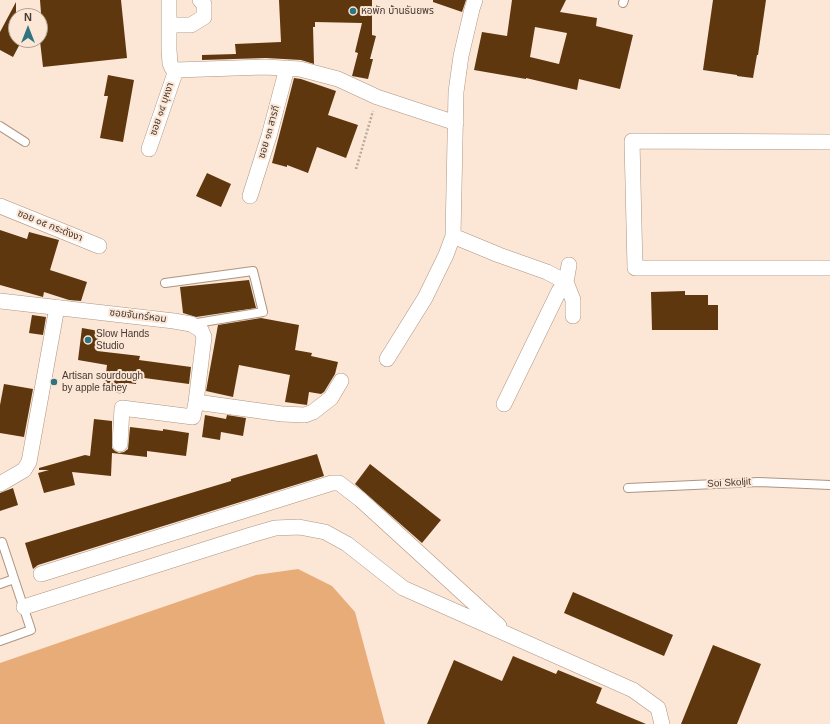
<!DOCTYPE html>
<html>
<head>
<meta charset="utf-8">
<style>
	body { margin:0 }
	#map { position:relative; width:830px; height:724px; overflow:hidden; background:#fce6d5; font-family:Helvetica,sans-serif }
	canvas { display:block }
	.north { position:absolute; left:8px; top:8px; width:40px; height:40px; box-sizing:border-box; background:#fce6d5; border:1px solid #b3a194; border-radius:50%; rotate:0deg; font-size:11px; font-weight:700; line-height:16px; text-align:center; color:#453a32 }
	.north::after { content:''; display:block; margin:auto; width:14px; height:18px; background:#2f7581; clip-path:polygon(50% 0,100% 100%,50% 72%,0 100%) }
</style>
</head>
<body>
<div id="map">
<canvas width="830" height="724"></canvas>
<div class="north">N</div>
</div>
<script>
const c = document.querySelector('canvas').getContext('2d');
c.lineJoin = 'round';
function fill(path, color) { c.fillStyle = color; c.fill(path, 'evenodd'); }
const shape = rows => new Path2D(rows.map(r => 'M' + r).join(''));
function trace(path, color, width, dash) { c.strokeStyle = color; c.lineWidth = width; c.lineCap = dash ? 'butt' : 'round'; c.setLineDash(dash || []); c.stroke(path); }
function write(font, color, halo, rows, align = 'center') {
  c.font = font + ' Helvetica,"Noto Sans Thai",sans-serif'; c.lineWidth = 4; c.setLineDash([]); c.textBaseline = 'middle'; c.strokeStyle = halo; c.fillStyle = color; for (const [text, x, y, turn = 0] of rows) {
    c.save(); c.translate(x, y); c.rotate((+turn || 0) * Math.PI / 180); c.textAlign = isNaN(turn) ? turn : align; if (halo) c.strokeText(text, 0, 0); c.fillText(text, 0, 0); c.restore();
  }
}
const water = shape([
	[298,569,332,586,355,612,385,724,0,724,0,663,256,575]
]);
const building = shape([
	[40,0,121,0,127,58,43,67,40,41,40,26,42,26],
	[279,0,372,0,372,35,376,36,370,59,373,59,368,79,352,76,358,53,355,52,362,23,315,22,315,27,313,27,314,64,301,60,266,58,202,60,202,55,236,54,235,44,281,42],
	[433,0,466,0,462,12,433,2],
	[512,0,566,0,560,12,597,18,596,26,633,35,620,89,579,79,577,90,526,78,526,79,474,70,482,32,507,36],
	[535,27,567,33,559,64,530,57],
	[713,0,766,0,758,55,757,55,753,78,737,76,737,75,703,70],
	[16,2,16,40,22,40,13,57,0,50,0,32],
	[108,75,134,80,123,142,100,138,108,96,104,96],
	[294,78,301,79,336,91,328,115,358,125,346,158,317,147,308,173,287,165,287,167,272,163],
	[207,173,231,184,221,207,196,196],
	[0,230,27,239,29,232,59,240,50,270,87,282,81,301,69,300,44,292,43,297,0,285],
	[249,280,256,308,196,317,183,313,180,287],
	[685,291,685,295,708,295,708,305,718,305,718,330,652,330,651,292],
	[32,315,46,317,43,335,29,333],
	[261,318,299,325,295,350,312,353,311,356,338,362,335,374,324,392,321,394,309,392,307,405,285,402,290,375,239,365,233,397,206,391,218,325],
	[82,328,99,331,97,351,140,356,139,360,191,367,189,384,137,377,136,384,127,383,125,394,104,391,107,365,78,360],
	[4,384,33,389,24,437,0,433,0,405],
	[205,415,226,419,227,415,246,418,243,436,221,432,220,440,202,437],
	[94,419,112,421,112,448,115,451,119,453,124,452,128,449,130,427,163,431,163,429,189,433,186,456,147,451,147,457,112,453,111,476,72,472,75,485,44,493,38,473,49,470,39,470,39,468,85,455,90,456],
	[317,454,324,476,38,565,33,569,25,543,231,481,231,479],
	[370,464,441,520,422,543,355,484],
	[13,488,18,505,0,511,0,493],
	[573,592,673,635,664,656,564,613],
	[713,645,761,664,737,724,681,724],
	[513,656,556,674,558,670,602,688,596,703,646,724,427,724,454,660,502,681]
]);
const path = shape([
	[356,169,373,111]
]);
const lane = shape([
	[623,3,624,0],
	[0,126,25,142],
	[165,283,253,271,263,312,191,324],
	[628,488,759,482,830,485],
	[0,584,14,579],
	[0,641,31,630,2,542]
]);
const street = shape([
	[169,0,169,50,170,63,172,68,176,70,265,67,300,69,338,79,377,97,456,123],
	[169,25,191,25,204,17,204,4,200,0],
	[830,142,632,141,635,268,830,268],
	[149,149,176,70],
	[250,196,269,136,287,68],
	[0,206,99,246],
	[453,236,499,255,547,272,566,282,573,300,573,316],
	[0,301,174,321,191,324,201,330,204,337,196,402,193,417,122,408,120,444],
	[387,359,425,298,446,255,453,236,456,92,461,56,472,9,475,0],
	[196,402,282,414,305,415,313,412,331,398,341,381],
	[504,404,559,291,566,282,569,265],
	[0,484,24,470,29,462,57,307],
	[41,574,332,483,339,483,361,500,499,626],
	[24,607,251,535,275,528,299,527,325,532,347,544,403,588,633,690,658,708,662,724]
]);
const markers = [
	[353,11,4,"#2f7581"],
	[88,340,4,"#2f7581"],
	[54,382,4,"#2f7581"]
];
const poiNames = [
	["หอพัก บ้านธันยพร",361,11],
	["Slow Hands",96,334],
	["Studio",96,346],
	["Artisan sourdough",62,376],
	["by apple fahey",62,388]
];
const streetNames = [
	["ซอย ๑๔ บุหงา",162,109,-71],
	["ซอย ๑๓ สารภี",269,132,-74],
	["ซอย ๐๕ กระดังงา",50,226,22],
	["ซอยจันทร์หอม",138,316,7],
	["Soi Skoljit",729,483,-3]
];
fill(water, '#e8ac79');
fill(building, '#5f370e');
trace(lane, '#ae9581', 10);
trace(street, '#ae9581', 16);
trace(path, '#bba99b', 2.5, [2, 2]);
trace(lane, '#fff', 8);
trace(street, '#fff', 15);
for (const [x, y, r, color] of markers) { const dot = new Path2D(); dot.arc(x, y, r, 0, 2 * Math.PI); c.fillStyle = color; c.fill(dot); trace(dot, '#fce6d5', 1.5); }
write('10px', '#453a32', '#fce6d5', poiNames, 'left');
write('10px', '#453a32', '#fce6d5', streetNames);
</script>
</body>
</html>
